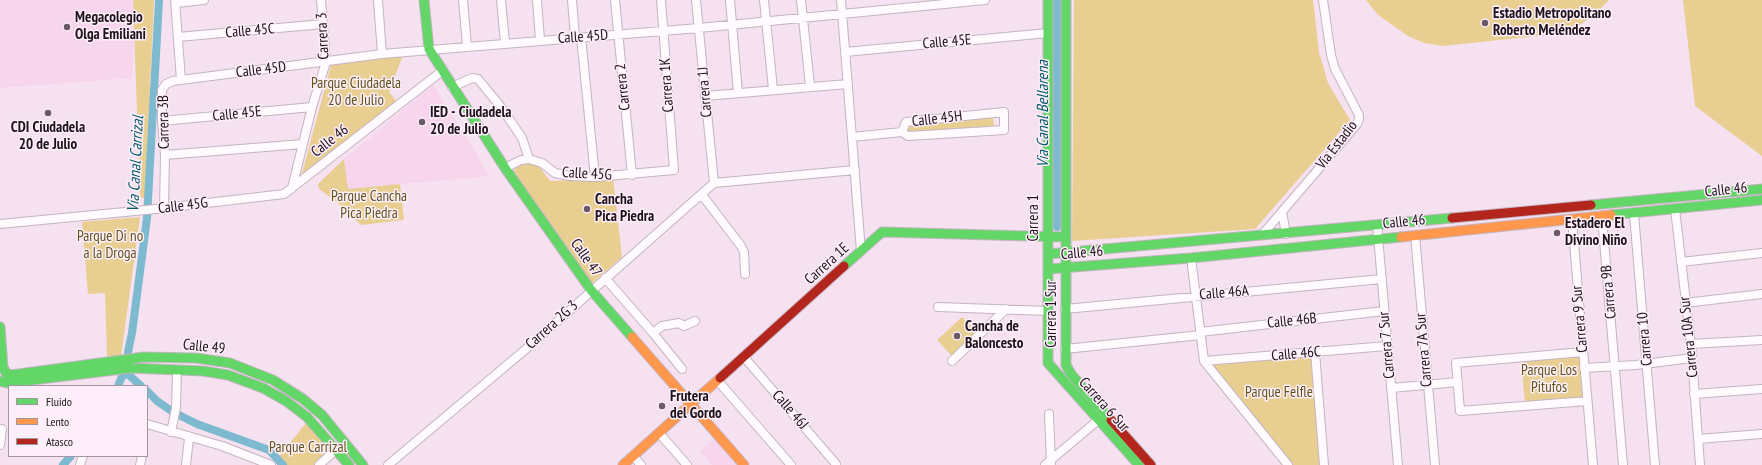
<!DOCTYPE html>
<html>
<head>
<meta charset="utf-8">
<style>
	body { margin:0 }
	#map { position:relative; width:1762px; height:465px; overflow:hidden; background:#f6e1f0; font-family:"PT Sans Narrow",sans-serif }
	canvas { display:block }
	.legend { position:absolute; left:8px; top:385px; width:140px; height:72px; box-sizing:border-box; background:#fdeef9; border:1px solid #a496a0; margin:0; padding:5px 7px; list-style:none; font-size:12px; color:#1e121b }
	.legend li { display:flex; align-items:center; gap:8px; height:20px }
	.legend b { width:20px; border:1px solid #a496a0 }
</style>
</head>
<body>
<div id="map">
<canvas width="1762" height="465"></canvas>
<ul class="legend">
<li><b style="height:5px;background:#63d668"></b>Fluido</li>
<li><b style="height:5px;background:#ff974d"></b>Lento</li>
<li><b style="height:5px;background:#b3261e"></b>Atasco</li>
</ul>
</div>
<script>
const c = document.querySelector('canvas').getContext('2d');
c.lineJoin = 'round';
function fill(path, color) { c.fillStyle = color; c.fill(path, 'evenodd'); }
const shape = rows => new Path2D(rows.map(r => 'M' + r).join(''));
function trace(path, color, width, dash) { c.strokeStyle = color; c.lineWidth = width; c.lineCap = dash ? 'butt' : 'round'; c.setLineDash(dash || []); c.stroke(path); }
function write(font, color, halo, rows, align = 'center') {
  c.font = font + ' "PT Sans Narrow",sans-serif'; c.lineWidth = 3; c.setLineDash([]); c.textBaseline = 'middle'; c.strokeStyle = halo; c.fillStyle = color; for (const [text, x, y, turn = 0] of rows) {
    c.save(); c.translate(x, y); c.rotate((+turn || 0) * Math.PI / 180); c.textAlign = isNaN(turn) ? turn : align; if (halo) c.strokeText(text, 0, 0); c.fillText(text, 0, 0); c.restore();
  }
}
const built = shape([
	[0,0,132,0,134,44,132,78,0,88],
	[433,85,490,176,348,189,344,159],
	[714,438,736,465,712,465,700,451]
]);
const green = shape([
	[133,0,154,0,145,198,140,198],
	[1074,0,1313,0,1319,52,1328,83,1350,120,1255,229,1072,241],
	[1366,0,1609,0,1596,13,1580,25,1556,34,1443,46,1424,43,1408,36,1378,15],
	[1683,0,1762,0,1762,156,1695,106],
	[403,55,389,92,396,101,301,177,331,65],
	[993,117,994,127,908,132,907,125],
	[344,159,348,189,400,184,404,220,361,225,337,202,319,189,318,184],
	[528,161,538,165,550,181,613,178,622,257,591,284,514,172,516,167,520,164],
	[140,217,121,356,107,356,105,293,88,294,82,222],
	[962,317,977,333,952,356,937,340],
	[1312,353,1322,465,1290,465,1206,362],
	[1581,355,1585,400,1525,404,1521,360],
	[307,422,333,450,315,465,286,465,279,456]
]);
const canal = shape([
	[1057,0,1057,227],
	[128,352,132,333,147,218,159,0],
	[118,386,123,374,129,375,141,386],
	[147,391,157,401,173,412],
	[179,415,197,424,269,450,283,465],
	[63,465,71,456]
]);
const street = shape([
	[175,0,181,80],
	[378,0,382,54],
	[463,0,467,46],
	[501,0,505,43],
	[537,0,540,40],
	[572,0,575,37],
	[615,0,632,175],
	[696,0,714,183],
	[730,0,738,93],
	[764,0,773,89],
	[801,0,810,86],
	[841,0,861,251],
	[176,3,204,0],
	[178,37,323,24],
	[581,37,595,177],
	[845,52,1048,33],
	[452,87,472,78,478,79,501,107,522,138,529,159],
	[705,96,848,84],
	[1004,112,1004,130,908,136,902,132,906,122,1004,112],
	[162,121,312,107],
	[852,137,902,132],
	[165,155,303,144],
	[505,168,521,160,529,159,542,163,555,173,570,176,595,177,674,170,661,0],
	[714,183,855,170],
	[292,188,312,107,326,62,321,0],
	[702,195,741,246,744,252,745,274],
	[164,208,165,155,162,121,162,90,166,84,173,81,382,54,699,28,985,0],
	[1675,209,1691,344,1700,465],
	[1282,212,1286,234],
	[1634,214,1655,465],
	[1602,217,1623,465],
	[1572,220,1593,465],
	[0,224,156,209,284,194,442,71],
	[1377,225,1398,465],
	[1262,235,1357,124,1359,119,1359,115,1335,69,1331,55,1323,0],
	[1415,235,1435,465],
	[1191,258,1204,361,1288,465],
	[1681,262,1762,253],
	[605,278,653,333,682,369],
	[1685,303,1762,294],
	[938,307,1048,311],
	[1065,309,1382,279],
	[1200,332,1384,311],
	[653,333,662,326,679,323,684,326,695,321],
	[1691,344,1762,340],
	[1065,349,1201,335],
	[1315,352,1324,465],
	[1583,352,1456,363,1460,411,1587,401],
	[744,357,836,464],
	[952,361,1006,309],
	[1204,361,1387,346],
	[1584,368,1636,365,1692,358],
	[717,380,791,465],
	[1391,388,1458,382],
	[1694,394,1762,389],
	[1049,414,1051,463],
	[147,424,222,446,271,465],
	[171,432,176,408,177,370],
	[659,433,687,465],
	[1698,439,1762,434],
	[0,445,2,429],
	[633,456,641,465],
	[80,465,83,456],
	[140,465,142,456],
	[186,465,189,438],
	[319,465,339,447],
	[388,465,526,349,714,183],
	[1045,465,1103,416]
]);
const fast = shape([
	[424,0,429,49,505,168,591,290,632,337],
	[1048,0,1048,363,1139,465],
	[1066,0,1066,365,1071,374,1111,420],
	[1591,205,1762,189],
	[1611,215,1762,200],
	[1048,254,1452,218],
	[844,266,882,232,1065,237],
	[1048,269,1191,258,1401,237],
	[0,327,3,367,6,373,11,375,144,357,196,358,230,363,273,380,303,399,322,415,363,465],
	[0,381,7,383,131,368,203,371,228,375,263,388,286,401,307,417,349,465]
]);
const slow = shape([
	[1401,237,1611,215],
	[632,337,744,465],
	[623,465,720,378]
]);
const jam = shape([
	[1452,218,1591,205],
	[720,378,844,266],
	[1111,420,1151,465]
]);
const markers = [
	[1485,23,4,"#6a5a66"],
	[67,27,4,"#6a5a66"],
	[48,113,4,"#6a5a66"],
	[422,122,4,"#6a5a66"],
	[587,209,4,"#6a5a66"],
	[1557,233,4,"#6a5a66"],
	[957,336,4,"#6a5a66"],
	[662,406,4,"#6a5a66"]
];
const poiNames = [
	["Estadio Metropolitano",1493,14],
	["Roberto Meléndez",1493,31],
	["Megacolegio",75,18],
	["Olga Emiliani",75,35],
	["IED - Ciudadela",430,113],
	["20 de Julio",430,130],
	["CDI Ciudadela",48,128,"center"],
	["20 de Julio",48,145,"center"],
	["Cancha",595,200],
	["Pica Piedra",595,217],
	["Estadero El",1565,224],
	["Divino Niño",1565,241],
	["Cancha de",965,327],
	["Baloncesto",965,344],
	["Frutera",670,397],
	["del Gordo",670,414]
];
const streetNames = [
	["Calle 45C",250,31,-5],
	["Carrera 3",323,36,-93],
	["Calle 45D",583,37,-4],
	["Calle 45E",947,42,-5],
	["Calle 45D",261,70,-7],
	["Carrera 1K",667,85,-94],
	["Carrera 2",623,87,-96],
	["Carrera 1J",705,92,-95],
	["Calle 45E",237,114,-6],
	["Calle 45H",937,119,-7],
	["Carrera 3B",164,122,-91],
	["Calle 46",330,141,-38],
	["Vía Estadio",1337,145,-52],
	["Calle 45G",587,174,3],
	["Calle 46",1726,190,-6],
	["Calle 45G",183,206,-7],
	["Carrera 1",1034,218,-90],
	["Calle 46",1404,222,-6],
	["Calle 46",1082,253,-5],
	["Calle 47",586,258,55],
	["Carrera 1E",827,264,-42],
	["Carrera 9B",1609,292,-95],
	["Calle 46A",1224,293,-5],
	["Carrera 1 Sur",1052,314,-90],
	["Carrera 9 Sur",1580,319,-95],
	["Calle 46B",1292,321,-6],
	["Carrera 2G 3",552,325,-42],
	["Carrera 10A Sur",1689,337,-96],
	["Carrera 10",1645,339,-95],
	["Carrera 7 Sur",1387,345,-95],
	["Calle 49",204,347,6],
	["Carrera 7A Sur",1424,350,-95],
	["Calle 46C",1296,354,-5],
	["Carrera 6 Sur",1104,405,48],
	["Calle 46J",790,410,49]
];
const parkNames = [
	["Parque Ciudadela",356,84],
	["20 de Julio",356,101],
	["Parque Cancha",369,197],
	["Pica Piedra",369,214],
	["Parque Di no",110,237],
	["a la Droga",110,254],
	["Parque Los",1549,371],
	["Pitufos",1549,388],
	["Parque Felfle",1279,393],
	["Parque Carrizal",308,448]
];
const waterNames = [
	["Via Canal Bellarena",1043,114,-90],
	["Via Canal Carrizal",136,164,-87]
];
fill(built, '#f6d5ed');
fill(green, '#e8cf91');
trace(canal, '#7ebacf', 8);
trace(street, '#c4b4c0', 10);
trace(fast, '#c4b4c0', 11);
trace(slow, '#c4b4c0', 11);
trace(jam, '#c4b4c0', 11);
trace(street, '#fefafd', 8);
trace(fast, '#63d668', 9);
trace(slow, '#ff974d', 9);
trace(jam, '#b3261e', 9);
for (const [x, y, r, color] of markers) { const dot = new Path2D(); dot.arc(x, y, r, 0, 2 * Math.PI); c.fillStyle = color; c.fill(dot); trace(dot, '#fdeef9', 1.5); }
write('bold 15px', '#1e121b', '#fdeef9', poiNames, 'left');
write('15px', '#1e121b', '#fdeef9', streetNames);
write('15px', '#61541d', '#fdeef9', parkNames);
write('italic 16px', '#075c6c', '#fdeef9', waterNames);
</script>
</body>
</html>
